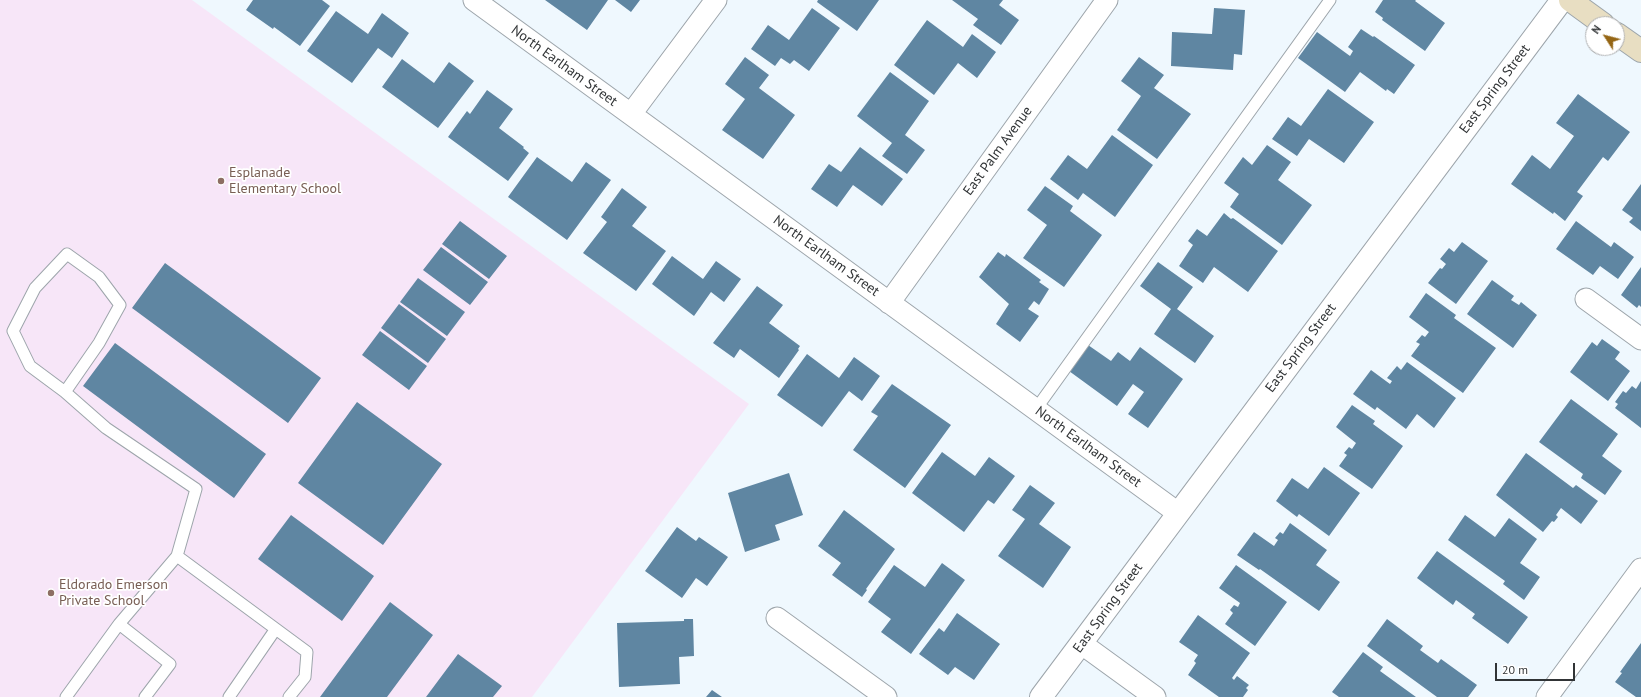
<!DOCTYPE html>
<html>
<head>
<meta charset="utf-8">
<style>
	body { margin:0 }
	#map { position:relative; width:1641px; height:697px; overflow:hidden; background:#eff8fe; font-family:"PT Sans",sans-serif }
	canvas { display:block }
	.north { position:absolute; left:1585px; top:16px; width:40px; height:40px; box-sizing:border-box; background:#fff; border:1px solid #adaeaf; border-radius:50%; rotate:306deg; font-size:11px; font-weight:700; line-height:16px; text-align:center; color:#313436 }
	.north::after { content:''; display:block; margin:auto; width:14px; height:18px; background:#956615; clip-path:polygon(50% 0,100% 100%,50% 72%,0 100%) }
	.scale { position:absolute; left:1495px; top:663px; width:80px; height:18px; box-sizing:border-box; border:2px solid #313436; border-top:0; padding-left:5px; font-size:12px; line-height:14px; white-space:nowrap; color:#313436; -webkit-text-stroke:3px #fff; paint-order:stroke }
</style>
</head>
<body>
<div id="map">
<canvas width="1641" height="697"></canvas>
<div class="north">N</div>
<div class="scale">20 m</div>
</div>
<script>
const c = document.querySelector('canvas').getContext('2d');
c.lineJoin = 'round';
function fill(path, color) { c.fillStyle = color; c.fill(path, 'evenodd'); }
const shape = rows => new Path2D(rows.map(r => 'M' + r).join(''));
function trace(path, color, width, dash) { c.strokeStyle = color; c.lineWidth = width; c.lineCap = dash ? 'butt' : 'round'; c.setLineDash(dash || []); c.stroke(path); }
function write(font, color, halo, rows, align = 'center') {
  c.font = font + ' "PT Sans",sans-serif'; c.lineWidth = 3.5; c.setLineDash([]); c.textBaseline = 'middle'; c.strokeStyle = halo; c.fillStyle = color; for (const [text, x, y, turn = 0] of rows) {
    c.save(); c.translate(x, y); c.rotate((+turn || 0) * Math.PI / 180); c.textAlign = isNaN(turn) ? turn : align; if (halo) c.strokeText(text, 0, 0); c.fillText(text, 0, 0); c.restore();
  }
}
const education = shape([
	[0,0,192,0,749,404,532,697,0,697]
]);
const building = shape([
	[253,0,322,0,330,6,300,46,274,27,273,29,246,10],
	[545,0,608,0,587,30],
	[615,0,640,0,631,12],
	[818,0,879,0,857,31,817,2],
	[952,0,1003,0,999,5,1019,20,1001,45,973,25,978,19],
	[1383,0,1416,0,1415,1,1445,23,1425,51,1382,20,1383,18,1375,12],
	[812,8,840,28,809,71,794,60,790,64,781,58,775,66,751,49,768,25,789,40],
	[1214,8,1245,10,1242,55,1234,54,1233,70,1171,66,1172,32,1212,34],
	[336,11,368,34,382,13,409,33,392,58,378,48,352,83,307,51],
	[927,20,963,47,972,34,996,52,977,78,958,63,934,95,894,65],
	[1361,29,1373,37,1374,36,1415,65,1394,94,1387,89,1386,91,1360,72,1345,92,1298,58,1317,32,1350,56,1353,51,1348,47],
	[745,57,769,75,759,88,795,115,763,159,722,130,745,99,725,84],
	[1139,57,1164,75,1154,88,1191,114,1157,159,1117,130,1141,96,1121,81],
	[402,59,434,83,449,62,474,81,438,128,382,87],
	[890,72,929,101,905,135,925,150,907,174,882,156,892,143,857,116],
	[1328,89,1374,122,1344,163,1309,139,1297,156,1272,139,1288,117,1301,126],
	[487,90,513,109,499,128,524,147,523,148,529,153,508,181,448,137,467,111,470,114],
	[1578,94,1630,132,1608,161,1603,157,1577,192,1583,196,1565,221,1554,212,1553,214,1511,184,1532,155,1550,169,1574,136,1556,123],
	[1112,135,1153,165,1115,217,1083,193,1078,200,1050,179,1068,155,1087,169],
	[1267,145,1291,162,1278,180,1312,205,1282,245,1230,207,1239,194,1224,183,1243,157,1252,165],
	[860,147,903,179,882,206,853,185,837,207,811,189,829,164,841,172],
	[537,157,572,182,586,162,611,180,567,240,508,197],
	[1641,184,1641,231,1629,222,1633,218,1622,210],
	[1045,186,1073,206,1070,211,1102,235,1064,287,1023,258,1047,225,1027,210],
	[622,188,647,207,632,226,666,251,636,291,583,253,607,222,601,217],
	[1224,213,1231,219,1233,218,1278,251,1248,292,1214,267,1203,283,1179,266,1193,245,1188,241,1197,229,1207,236],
	[460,221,507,256,489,279,442,244],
	[1576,221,1611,247,1614,242,1634,257,1618,279,1600,266,1593,275,1556,249],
	[1462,242,1488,261,1456,304,1428,283,1440,268,1442,269,1446,264,1440,259,1449,248,1454,252],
	[441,247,488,282,470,305,423,270],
	[998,252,1005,257,1006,254,1041,280,1039,282,1049,289,1039,305,1034,301,1028,309,1039,316,1020,342,996,324,1009,304,979,277],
	[672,256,703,279,716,261,741,279,724,302,711,292,694,316,652,284],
	[1158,262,1193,287,1177,309,1214,336,1195,363,1154,334,1171,309,1140,286],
	[165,263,321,378,288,423,132,308],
	[1641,267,1641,307,1639,305,1637,308,1621,295],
	[418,278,465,312,447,336,400,302],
	[1492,280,1514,296,1511,300,1519,305,1521,302,1537,315,1513,348,1467,314],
	[757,286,783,305,769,323,800,346,798,349,799,350,779,378,740,349,734,358,713,343],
	[1426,293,1456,315,1454,318,1496,348,1463,393,1411,356,1420,344,1416,342,1422,335,1425,337,1429,332,1409,317],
	[399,304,446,339,428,363,381,328],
	[380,331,427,366,409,390,362,355],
	[1602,339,1620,352,1615,359,1630,371,1608,401,1570,372,1592,342,1597,346],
	[115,343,266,454,234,498,83,386],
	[1088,345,1111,361,1118,352,1130,361,1140,347,1183,379,1148,428,1128,414,1144,392,1133,384,1117,406,1069,371],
	[807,354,839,378,854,357,880,376,862,401,849,391,822,427,777,395],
	[1407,362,1456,398,1434,428,1417,414,1406,429,1377,407,1375,410,1353,394,1371,370,1390,384,1392,381,1387,378,1397,366,1401,370],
	[1641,381,1641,428,1615,408,1618,404,1615,402,1623,391,1626,393,1632,386,1636,389],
	[892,384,951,425,905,488,853,450,878,416,871,412],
	[1571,399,1618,434,1602,456,1622,471,1605,495,1581,478,1583,474,1539,442],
	[357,402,442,464,383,545,298,483],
	[1352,405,1375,421,1373,424,1403,446,1372,489,1339,466,1347,455,1344,453,1349,447,1352,449,1356,443,1336,427],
	[942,452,975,476,989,457,1015,476,994,504,988,500,964,532,912,493],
	[1526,453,1573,488,1576,485,1598,501,1581,524,1561,508,1556,515,1558,517,1554,522,1552,521,1543,532,1496,495],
	[1324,467,1360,493,1329,536,1299,514,1297,517,1276,501,1292,478,1308,489],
	[789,473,803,515,775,525,780,540,745,552,728,493],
	[1030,485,1055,503,1039,524,1071,547,1043,588,998,556,1025,519,1012,510],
	[844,510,895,549,866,589,867,590,862,597,832,575,841,563,818,546],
	[291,515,374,576,342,621,258,559],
	[1465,515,1495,537,1509,518,1537,539,1520,563,1540,577,1524,600,1503,584,1505,581,1448,540],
	[1290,523,1327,550,1316,565,1340,582,1319,611,1260,569,1259,570,1237,555,1254,532,1274,546,1278,540,1275,538,1280,532,1283,534],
	[677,527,696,541,699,537,728,557,707,586,696,578,682,598,645,571],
	[1437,551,1528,617,1508,644,1472,618,1475,614,1456,600,1453,605,1417,578],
	[942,563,965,580,911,654,881,632,891,619,868,602,894,565,925,587],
	[1236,565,1287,602,1255,646,1225,624,1233,613,1230,610,1234,605,1238,607,1240,603,1219,588],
	[390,602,433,635,387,697,320,697],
	[957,613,1000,644,974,680,955,667,948,675,919,654,939,628,944,632],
	[1198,615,1250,653,1232,678,1234,680,1237,676,1249,685,1246,688,1248,690,1243,697,1219,697,1188,675,1196,663,1194,661,1198,655,1179,642],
	[684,619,693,619,694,656,679,657,680,684,619,687,617,623,684,621],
	[1387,619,1423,646,1420,650,1438,663,1441,659,1477,685,1468,697,1437,697,1367,646],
	[1641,643,1641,697,1636,697,1615,682,1622,673,1620,672],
	[1363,652,1383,667,1380,671,1416,697,1339,697,1332,692],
	[458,654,502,686,493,697,426,697],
	[712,690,722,697,706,697]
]);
const service = shape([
	[65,392,99,343,120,305,99,277,67,254,35,288,13,331,30,366,65,392,106,428,196,489,177,556,119,624],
	[1036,409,1330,0],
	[177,556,307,652,305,677,289,697],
	[66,697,119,624,170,664,145,697],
	[229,697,275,630]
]);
const minor = shape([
	[474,0,1178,513],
	[631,114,716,0],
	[1586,299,1641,339],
	[889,303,1107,0],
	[777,618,886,697],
	[1082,644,1155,697],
	[1547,697,1641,569]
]);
const tertiary = shape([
	[1041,697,1562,0]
]);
const secondary = shape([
	[1570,0,1603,24],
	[1617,34,1641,51]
]);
const markers = [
	[221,181,4,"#8d6e63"],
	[51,593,4,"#8d6e63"]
];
const streetNames = [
	["North Earlham Street",564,66,36],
	["East Spring Street",1495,89,-53],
	["East Palm Avenue",998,151,-54],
	["North Earlham Street",826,256,36],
	["East Spring Street",1301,348,-53],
	["North Earlham Street",1088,447,36],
	["East Spring Street",1108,608,-54]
];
const educationNames = [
	["Esplanade",229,173],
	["Elementary School",229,189],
	["Eldorado Emerson",59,585],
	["Private School",59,601]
];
fill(education, '#f7e6f8');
fill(building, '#5f86a2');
trace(service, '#9da5ab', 13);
trace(minor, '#9da5ab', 23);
trace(tertiary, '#9da5ab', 24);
trace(secondary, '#9da5ab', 24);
trace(service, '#fff', 11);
trace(minor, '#fff', 21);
trace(tertiary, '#fff', 22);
trace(secondary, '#e8dec2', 22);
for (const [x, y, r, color] of markers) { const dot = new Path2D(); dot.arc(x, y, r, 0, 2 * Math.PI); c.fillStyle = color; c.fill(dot); trace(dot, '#fff', 1.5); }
write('14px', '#313436', '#fff', streetNames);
write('14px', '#785e54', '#fff', educationNames, 'left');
</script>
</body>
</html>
